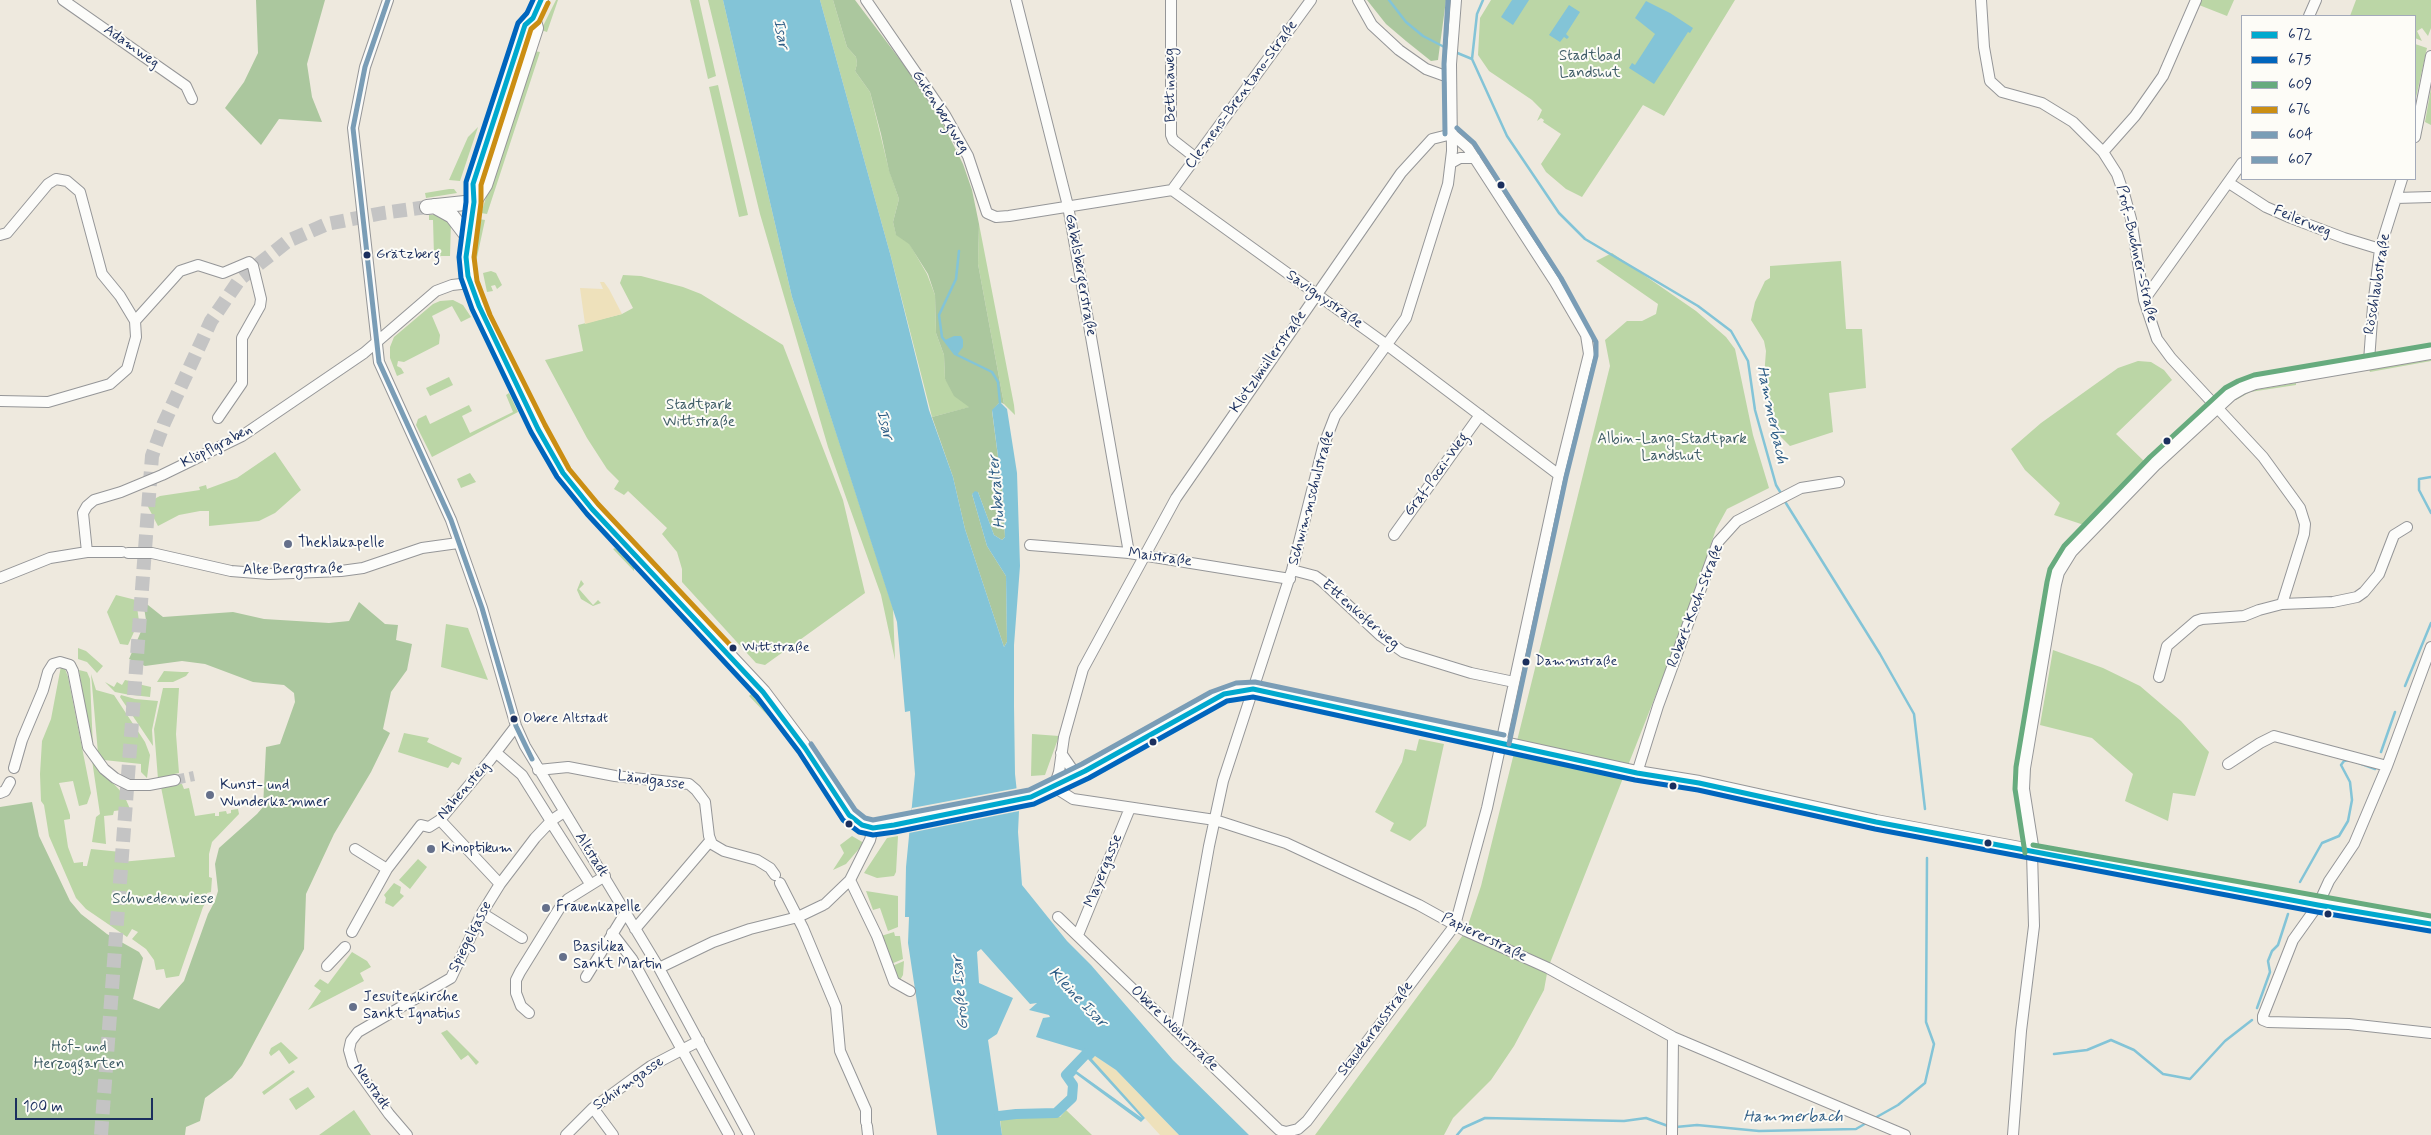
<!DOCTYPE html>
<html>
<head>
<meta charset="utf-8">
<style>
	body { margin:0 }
	#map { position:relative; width:2431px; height:1135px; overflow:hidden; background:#eee9de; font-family:Mynerve,sans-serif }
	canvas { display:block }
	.legend { position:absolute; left:2241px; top:15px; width:175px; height:165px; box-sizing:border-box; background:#fdfcf7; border:1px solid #a3aaba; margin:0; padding:6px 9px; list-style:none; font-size:15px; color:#1b2f5e }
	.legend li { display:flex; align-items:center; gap:10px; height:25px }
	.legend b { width:25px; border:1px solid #a3aaba }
	.scale { position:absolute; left:15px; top:1098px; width:138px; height:22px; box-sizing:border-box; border:2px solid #1b2f5e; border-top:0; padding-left:6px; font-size:15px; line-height:18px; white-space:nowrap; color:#1b2f5e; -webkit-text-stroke:4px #fdfcf7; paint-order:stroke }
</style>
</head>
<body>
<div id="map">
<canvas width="2431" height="1135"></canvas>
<ul class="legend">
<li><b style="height:6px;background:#00a9ce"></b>672</li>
<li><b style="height:6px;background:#0065bd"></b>675</li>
<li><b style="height:6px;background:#67ab7e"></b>609</li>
<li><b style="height:6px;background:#cb8e13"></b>676</li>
<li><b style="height:6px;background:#7a9db6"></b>604</li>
<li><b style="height:6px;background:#7a9db6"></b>607</li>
</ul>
<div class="scale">100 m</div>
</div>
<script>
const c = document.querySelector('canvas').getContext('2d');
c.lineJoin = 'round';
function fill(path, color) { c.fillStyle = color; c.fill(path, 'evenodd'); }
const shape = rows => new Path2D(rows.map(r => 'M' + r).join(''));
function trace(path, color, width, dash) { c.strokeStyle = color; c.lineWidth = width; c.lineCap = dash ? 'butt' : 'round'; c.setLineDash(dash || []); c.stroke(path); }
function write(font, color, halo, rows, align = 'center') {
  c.font = font + ' Mynerve,sans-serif'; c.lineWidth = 4; c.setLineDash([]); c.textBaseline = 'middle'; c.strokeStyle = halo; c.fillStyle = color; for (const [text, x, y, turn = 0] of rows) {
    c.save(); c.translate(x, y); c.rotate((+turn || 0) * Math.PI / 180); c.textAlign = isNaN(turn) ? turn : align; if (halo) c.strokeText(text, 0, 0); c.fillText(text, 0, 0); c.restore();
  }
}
const green = shape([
	[556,0,558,0,547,32,541,30],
	[690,0,699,0,716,76,708,79],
	[708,0,723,0,792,297,893,608,895,660,881,595,828,447,760,214],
	[820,0,833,0,847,47,856,57,857,64,855,71,870,92,889,170,899,199,893,222,896,234,909,243,927,274,935,295,936,333,944,355,945,379,970,407,932,417,891,257],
	[1491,0,1735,0,1664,116,1643,105,1582,197,1566,189,1546,172,1541,164,1561,134,1543,122,1544,120,1541,118,1537,121,1542,110,1532,100,1489,71,1478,55,1480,18],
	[2201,0,2234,0,2227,16,2199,5],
	[2356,0,2431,0,2431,28,2428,36,2422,28,2417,31,2422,41,2415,38,2415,16,2350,16],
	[2415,44,2427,48,2415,102],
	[534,51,540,52,487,214,481,213],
	[718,85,748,215,739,217,709,87],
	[2431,88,2431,125,2425,122],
	[478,127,460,181,449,180,468,137],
	[449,189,454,189,457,193,426,198,425,193],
	[440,214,451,221,450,256,434,256,433,220,429,220,429,215],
	[479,219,485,220,476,262,476,232],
	[979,224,1014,405,1015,415,1004,404,978,264],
	[1612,253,1696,311,1726,337,1735,349,1753,435,1769,488,1727,509,1716,529,1687,616,1548,968,1544,990,1514,1046,1491,1080,1453,1118,1444,1135,1315,1135,1466,931,1481,886,1610,366,1605,340,1627,321,1642,321,1656,314,1658,304,1596,261],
	[1841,261,1846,329,1862,329,1866,388,1829,393,1833,432,1790,446,1775,431,1763,390,1766,351,1764,341,1751,320,1755,302,1765,281,1770,278,1770,266],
	[491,271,496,273,502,285,497,289,495,285,491,286,493,291,487,292,483,273],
	[623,275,641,276,683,287,701,294,783,345,843,500,865,593,765,665,756,663,682,582,682,569,677,552,662,534,667,528,628,491,624,495,614,489,619,481,607,469,587,438,545,360,583,351,578,325,622,314,633,308,620,283],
	[453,300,463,305,471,317,461,322,452,306,432,316,440,335,439,344,404,362,398,361,397,366,401,368,404,373,397,376,390,358,390,347,394,337,433,304,440,301],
	[2431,358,2431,361,2370,372,2369,369],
	[2138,361,2151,362,2164,370,2172,380,2116,434,2145,462,2084,525,2054,515,2060,503,2025,470,2011,449,2041,423,2118,368],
	[449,377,453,385,430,396,426,388],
	[2296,383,2296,385,2250,392,2236,400,2235,398,2249,391],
	[509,393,518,412,432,457,416,425,418,419,426,415,430,424,469,405,472,411,462,416,470,433,513,412,506,395],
	[275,452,301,490,275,513,259,521,209,526,209,511,200,511,179,515,158,526,146,503,160,496,200,490,199,487,206,485,207,489,237,478],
	[470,473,476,482,461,488,457,479],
	[615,548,634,565,634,571,613,549],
	[581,580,584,584,579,589,593,605,598,600,601,603,593,606,581,599,577,590],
	[116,595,136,600,139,621,128,645,120,644,107,612],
	[446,624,468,628,488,680,441,667],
	[78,648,86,651,103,666,97,673,87,662,78,659],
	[2053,650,2103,668,2140,686,2181,721,2209,752,2195,796,2173,793,2168,821,2125,801,2133,774,2092,738,2040,725],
	[61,666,64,666,68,677,91,793,87,804,79,806,73,781,59,783,70,815,70,819,64,820,68,847,74,863,83,862,83,866,87,866,91,849,121,852,121,862,175,857,161,787,176,783,182,784,184,789,189,788,195,816,215,813,215,816,219,816,219,812,226,811,227,814,231,813,231,810,238,809,239,814,212,842,209,854,209,877,212,878,211,892,207,893,207,896,210,896,203,907,179,976,166,978,164,969,156,970,154,960,146,949,132,939,138,932,132,929,127,937,86,909,76,898,49,836,44,805,41,801,40,774,42,741,51,719],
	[79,670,87,672,90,679,93,748,90,740],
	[164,671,182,672,189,672,186,676,173,682,157,682],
	[91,674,96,690,114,695,145,742,150,755,147,778,141,772,141,764,104,760,98,753],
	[125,680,134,682,130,695,115,692,105,682,114,687,117,682,122,685],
	[138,684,151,687,150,697,133,695],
	[163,688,179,688,176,734,179,773,174,774,174,777,158,779,154,729],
	[752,693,771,714,773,721,749,696],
	[121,695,135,699,158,701,152,730,153,746,120,697],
	[404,733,429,738,427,742,462,758,459,765,452,762,448,768,398,752],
	[1032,734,1059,736,1045,775,1031,776],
	[1419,739,1444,744,1426,826,1410,841,1390,831,1394,823,1375,812,1402,762,1405,749,1416,751],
	[92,760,124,795,130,809,114,811,113,815,104,816,106,844,92,842,96,817,100,814],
	[852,836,864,843,846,864,833,870,844,853,840,845],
	[898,836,896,872,894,876,877,878,864,873,887,838],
	[418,859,427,867,410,889,399,880],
	[394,883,401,887,400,893,404,896,393,907,385,903,386,898,384,895],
	[866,891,898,896,898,927,888,931,880,908,873,910],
	[894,932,895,936,900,936,903,959,891,964,881,936],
	[352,952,367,961,371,967,360,973,364,981,308,1010,321,991,314,986,320,979,328,984],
	[904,961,903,975,899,982,892,966],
	[447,1030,479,1062,476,1065,468,1055,461,1060,441,1033],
	[281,1042,298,1058,289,1064,279,1050,271,1056,269,1053,271,1048],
	[293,1070,295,1072,264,1095,262,1092],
	[308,1087,315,1097,296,1110,289,1099],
	[354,1110,371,1135,319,1135],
	[1066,1110,1092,1135,1002,1135,1000,1119,1023,1115,1060,1117]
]);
const forest = shape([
	[256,0,325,0,307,64,312,97,322,122,279,119,261,145,225,108,244,82,258,53],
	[833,0,855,0,904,65,938,114,963,164,972,190,979,224,978,264,1004,404,1000,402,992,411,1003,495,1005,537,1002,540,994,535,978,492,972,494,987,546,1006,576,1007,642,1004,647,965,529,953,477,932,417,969,407,954,396,945,379,944,355,936,333,935,295,928,274,909,244,896,235,893,222,899,199,889,171,881,134,870,92,855,71,857,64,856,57,847,47],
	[1367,0,1446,0,1438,60,1431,61,1406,41,1386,24],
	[143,601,163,617,233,612,264,619,329,623,349,621,359,602,385,624,398,625,396,640,412,644,407,670,391,692,383,729,390,733,371,772,334,834,306,894,304,949,242,1065,232,1078,205,1098,200,1121,186,1127,185,1135,0,1135,0,807,32,802,39,836,70,901,81,914,107,934,139,952,143,958,133,999,159,1009,184,981,208,914,215,901,218,891,215,864,219,848,257,814,263,807,266,747,280,744,295,702,294,693,284,685,253,682,205,664,182,661,145,666,129,659,146,620]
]);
const sand = shape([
	[600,282,604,282,609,289,622,314,585,324,580,288,603,289],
	[1095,1056,1116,1070,1179,1135,1160,1135,1091,1059]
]);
const water = shape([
	[723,0,820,0,891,257,929,410,953,477,965,529,1004,647,1007,642,1006,576,987,546,972,494,975,491,978,492,994,535,1002,540,1005,537,1003,495,992,410,1000,402,1007,409,1017,473,1020,566,1014,645,1014,706,1015,774,1019,811,1018,832,1022,885,1067,941,1091,965,1173,1060,1249,1135,1179,1135,1116,1070,1095,1056,1092,1059,1145,1118,1141,1122,1076,1074,1070,1080,1067,1078,1075,1070,1142,1118,1087,1058,1089,1056,1086,1052,1036,1037,1043,1018,1050,1017,1049,1015,1029,1010,1037,1003,1030,1004,981,949,977,952,979,983,1013,998,997,1034,988,1040,1002,1135,937,1135,908,943,909,917,905,917,906,867,915,774,910,711,905,712,897,622,792,297],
	[1512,0,1529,0,1513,25,1501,17],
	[1646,1,1670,13,1693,28,1690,33,1688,32,1654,84,1629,68,1632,63,1635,65,1655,34,1635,18],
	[1569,5,1580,12,1566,34,1569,37,1567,39,1564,37,1560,42,1549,35],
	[954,336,961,336,963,340,963,347,957,355,945,340]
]);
const pier = shape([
	[1018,788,1019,811,909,833,912,808]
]);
const stream = shape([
	[1389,0,1406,22,1423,36,1450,50],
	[1455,52,1472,59,1507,136,1559,213,1585,239,1698,306,1731,331,1748,361,1755,410,1776,485,1782,495],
	[1472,59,1477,14,1483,0],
	[959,251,956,279,939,315,942,337,955,354,992,372,998,382,1000,403],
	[2431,477,2419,479,2419,490,2431,513],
	[1784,500,1880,654,1914,714,1925,809],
	[2405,686,2431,623],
	[2381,752,2395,712],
	[2359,763,2375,769],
	[2300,882,2322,843,2339,836,2348,821,2352,800,2350,782,2341,765,2344,761,2349,760],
	[2257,1008,2270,972,2268,961,2272,951,2278,945,2288,914],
	[2054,1054,2087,1050,2111,1040,2134,1050,2163,1074,2190,1079,2225,1041,2252,1020],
	[1875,1118,1898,1105,1925,1083,1934,1044,1926,1022,1927,858],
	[1676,1127,1697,1125,1759,1131,1856,1129,1868,1122],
	[1457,1135,1463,1128,1485,1118,1624,1121,1646,1118,1668,1126]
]);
const canal = shape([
	[999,1116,1016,1114,1056,1113,1072,1098,1073,1085,1066,1075,1087,1053]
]);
const minorTunnel = shape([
	[175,780,194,776]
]);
const majorTunnel = shape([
	[101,1135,152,456,164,423,211,321,240,279,288,241,327,224,383,213,427,207]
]);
const minor = shape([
	[63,0,186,86,192,99],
	[388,0,365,67,353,128,379,362,451,520,482,608,516,726,525,746,659,968,749,1135],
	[866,0,945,115,968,156,987,213,996,217,1009,216,1172,190,1387,345,1559,475],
	[1016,0,1068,206,1129,553],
	[1171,0,1171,135,1173,140,1196,158],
	[1358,0,1372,25,1399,50,1426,69,1451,78],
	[1981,0,1984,47,1990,81,2002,92,2042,103,2073,122,2103,152,2117,174,2125,197,2131,219,2144,300,2157,339,2171,358,2263,457,2300,508,2305,524,2304,534,2282,604],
	[2309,16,2316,0],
	[1452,134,1432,139,1401,173,1176,498,1083,669,1064,737,1059,772,1054,787,1073,799,1215,820,1286,843,1419,905,1466,931,1548,968,1673,1037,1905,1135],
	[2415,137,2431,56],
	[2103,152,2135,116,2163,76,2196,0],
	[1451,163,1460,158,1475,158],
	[2229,183,2266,207,2291,218,2344,238,2380,249],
	[1172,190,1311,0],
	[2396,198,2431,197],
	[0,235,7,233,48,184,56,179,67,181,80,192,102,274,120,296,135,321],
	[2144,300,2242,163],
	[2369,361,2373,306,2380,249,2402,179],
	[0,401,48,402,110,384,127,369,136,337,135,321,180,271,198,265,223,273,249,262,253,266,261,299,260,306,242,338,242,383,218,418],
	[1394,535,1480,415],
	[1030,545,1129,553,1290,579],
	[87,552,83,513,87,506,94,500,121,492,162,475,242,436,364,353,436,291,452,285,470,283],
	[128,553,152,553,231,571,269,574,341,571,363,568,422,548,458,543],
	[1292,570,1315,576,1322,581,1381,636,1403,652,1471,673,1514,682],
	[0,578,50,558,87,552,122,552],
	[2431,647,2387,766,2354,844,2329,881,2318,905,2293,940,2263,1016,2263,1020,2268,1022,2349,1024,2431,1033],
	[2159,677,2167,646,2196,621,2202,619,2244,616,2259,610,2282,604,2333,602,2357,597,2364,592,2379,574,2394,535,2407,527],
	[1061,753,1072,769,1081,773],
	[500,756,522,775,549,818],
	[2228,764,2260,743,2274,736,2387,766],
	[14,768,22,740,43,690,48,672,53,664,60,662,70,665,73,671,88,747,104,769,115,778,129,785,149,785,175,780],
	[538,770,568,767,615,776,689,784,696,790,705,802,709,836,712,844,724,851,757,860,770,868,775,875],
	[1637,773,1658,706,1718,542,1737,521,1801,488,1839,482],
	[0,793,5,791,10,782],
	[440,820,500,884],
	[552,824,589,882],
	[355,849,387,869],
	[850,880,877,936,894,982,910,991],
	[780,883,803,928,836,1007,840,1051,866,1110,866,1122],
	[825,904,850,880,870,840,873,828],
	[482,913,522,938],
	[1058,917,1279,1130,1286,1132,1298,1129,1307,1121,1455,925,1487,808,1559,475,1589,354,1586,335,1555,282,1468,148,1452,134],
	[635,929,710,841],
	[352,932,387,869,421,825,429,827,440,820,490,760,516,726],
	[612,933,632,959,729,1135],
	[1078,935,1130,808],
	[327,966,345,947],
	[659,968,713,942,750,929,798,917,823,905],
	[586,977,626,912],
	[529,1013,521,1006,516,993,516,980,520,972,559,909,568,899,605,876],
	[1176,1031,1209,846,1223,781,1292,570,1323,447,1335,416,1406,318,1448,184,1452,151,1451,64,1456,0],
	[593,1108,613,1135],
	[867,1126,868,1135],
	[407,1135,389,1114,353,1064,349,1050,351,1041,358,1032,451,978,482,913,500,884,535,838,552,820,564,812],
	[566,1135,593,1108,634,1078,651,1066,699,1041],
	[1672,1135,1673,1037],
	[2013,1135,2021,1031,2034,926,2032,852]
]);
const major = shape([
	[541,0,533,18,525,25,473,184,474,202,466,257,468,276,479,306,538,429,563,473,592,509,763,692,805,748,849,815,862,825,873,828,894,825,1031,797,1085,771,1224,694,1253,689,1637,773,1699,783,1876,822,2318,905,2431,924],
	[474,202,485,185,536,28,533,18],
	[434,206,452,216,468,237],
	[427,207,474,202],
	[2032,852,2022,789,2023,768,2054,584,2057,572,2070,551,2155,463,2230,394,2242,387,2255,382,2431,352]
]);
const bus1 = shape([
	[541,0,533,18,525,25,473,184,474,202,466,257,468,276,479,306,538,429,563,473,592,509,763,692,805,748,849,815,862,825,873,828,894,825,1031,797,1085,771,1224,694,1253,689,1637,773,1699,783,1876,822,2318,905,2431,924]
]);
const bus2 = shape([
	[533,0,527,13,518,23,466,182,466,202,459,257,461,278,472,309,531,432,557,477,587,514,757,697,799,752,843,820,859,832,873,835,895,832,1034,804,1089,778,1227,701,1253,697,1635,780,1698,790,1875,829,2317,912,2430,931]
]);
const bus3 = shape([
	[2033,845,2431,916],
	[2025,853,2015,789,2016,767,2047,582,2050,569,2064,546,2150,457,2225,388,2238,381,2254,375,2430,345]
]);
const bus4 = shape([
	[548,3,539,22,531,29,481,185,481,203,474,257,477,281,490,315,545,425,569,469,598,504,733,648]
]);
const bus5 = shape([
	[1457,128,1474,143,1487,163,1561,278,1596,342,1596,356,1566,477,1509,744],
	[1445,134,1444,64,1448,0],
	[811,744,855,810,865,818,873,820,1029,790,1082,764,1211,692,1236,683,1255,682,1504,735]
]);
const bus6 = shape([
	[388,0,365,67,353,128,379,362,451,520,482,608,516,726,532,759]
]);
const markers = [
	[1501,185,4.5,"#1b2f5e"],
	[367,255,4.5,"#1b2f5e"],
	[2167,441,4.5,"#1b2f5e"],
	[288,544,5,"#65708b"],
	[733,648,4.5,"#1b2f5e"],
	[1526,662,4.5,"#1b2f5e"],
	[514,719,4.5,"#1b2f5e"],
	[1153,742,4.5,"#1b2f5e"],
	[1673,786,4.5,"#1b2f5e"],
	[210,795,5,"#65708b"],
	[849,824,4.5,"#1b2f5e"],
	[1988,843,4.5,"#1b2f5e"],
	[431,849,5,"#65708b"],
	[546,908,5,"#65708b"],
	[2328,914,4.5,"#1b2f5e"],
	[563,957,5,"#65708b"],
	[353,1007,5,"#65708b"]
];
const busNames = [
	["Grätzberg",376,255],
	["Wittstraße",742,648],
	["Dammstraße",1535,662],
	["Obere Altstadt",523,719]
];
const streetNames = [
	["Adamweg",131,47,35],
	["Bettinaweg",1171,85,-91],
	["Clemens-Brentano-Straße",1242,95,-54],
	["Gutenbergweg",940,112,58],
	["Feilerweg",2302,222,22],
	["Prof.-Buchner-Straße",2136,254,77],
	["Gabelsbergerstraße",1080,275,80],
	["Röschlaubstraße",2378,284,-81],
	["Savignystraße",1324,300,35],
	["Klötzlmüllerstraße",1269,362,-55],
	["Klöpflgraben",217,447,-27],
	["Graf-Pocci-Weg",1437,475,-54],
	["Schwimmschulstraße",1312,498,-75],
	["Maistraße",1160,558,8],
	["Alte Bergstraße",293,570,-1],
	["Robert-Koch-Straße",1696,606,-69],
	["Ettenkoferweg",1360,615,41],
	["Ländgasse",651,781,8],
	["Nahensteig",464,791,-49],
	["Altstadt",591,855,58],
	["Mayergasse",1104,871,-68],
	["Spiegelgasse",471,937,-63],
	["Papiererstraße",1484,938,26],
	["Obere Wöhrstraße",1174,1029,44],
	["Staudenrausstraße",1376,1029,-53],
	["Schirmgasse",629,1084,-35],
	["Neustadt",371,1087,55]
];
const parkNames = [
	["Stadtbad",1590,57],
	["Landshut",1590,74],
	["Stadtpark",699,406],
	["Wittstraße",699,423],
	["Albin-Lang-Stadtpark",1672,440],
	["Landshut",1672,457],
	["Schwedenwiese",163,900],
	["Hof- und",79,1048],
	["Herzoggarten",79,1065]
];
const poiNames = [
	["Theklakapelle",298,544],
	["Kunst- und",220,786],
	["Wunderkammer",220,803],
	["Kinoptikum",441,849],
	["Frauenkapelle",556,908],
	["Basilika",573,948],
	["Sankt Martin",573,965],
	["Jesuitenkirche",363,998],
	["Sankt Ignatius",363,1015]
];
const waterNames = [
	["Isar",780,34,79],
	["Hammerbach",1771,415,78],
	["Isar",884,425,75],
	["Huberalter",998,492,-95],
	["Große Isar",961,993,-95],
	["Kleine Isar",1077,998,46],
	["Hammerbach",1793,1118]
];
fill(green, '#bbd6a6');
fill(forest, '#abc79e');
fill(sand, '#eee1bb');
fill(water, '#83c4d7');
fill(pier, '#eee9de');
trace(stream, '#83c4d7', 2.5);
trace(canal, '#83c4d7', 10);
trace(minorTunnel, '#c4c4c4', 10, [10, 5]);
trace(majorTunnel, '#c4c4c4', 14, [14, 7]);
trace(minor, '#959698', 12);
trace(major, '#959698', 16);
trace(minor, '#fcfcfa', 10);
trace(major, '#fcfcfa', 14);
trace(bus1, '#00a9ce', 5);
trace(bus2, '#0065bd', 5);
trace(bus3, '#67ab7e', 5);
trace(bus4, '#cb8e13', 5);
trace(bus5, '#7a9db6', 5);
trace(bus6, '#7a9db6', 5);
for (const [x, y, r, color] of markers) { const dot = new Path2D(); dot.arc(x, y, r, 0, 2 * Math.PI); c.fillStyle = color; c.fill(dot); trace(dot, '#fdfcf7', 2); }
write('14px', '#1b2f5e', '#fdfcf7', busNames, 'left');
write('15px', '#1b2f5e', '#fdfcf7', streetNames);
write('15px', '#3e5c66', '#fdfcf7', parkNames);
write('15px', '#1b2f5e', '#fdfcf7', poiNames, 'left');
write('italic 16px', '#2f5e87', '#fdfcf7', waterNames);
</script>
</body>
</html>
